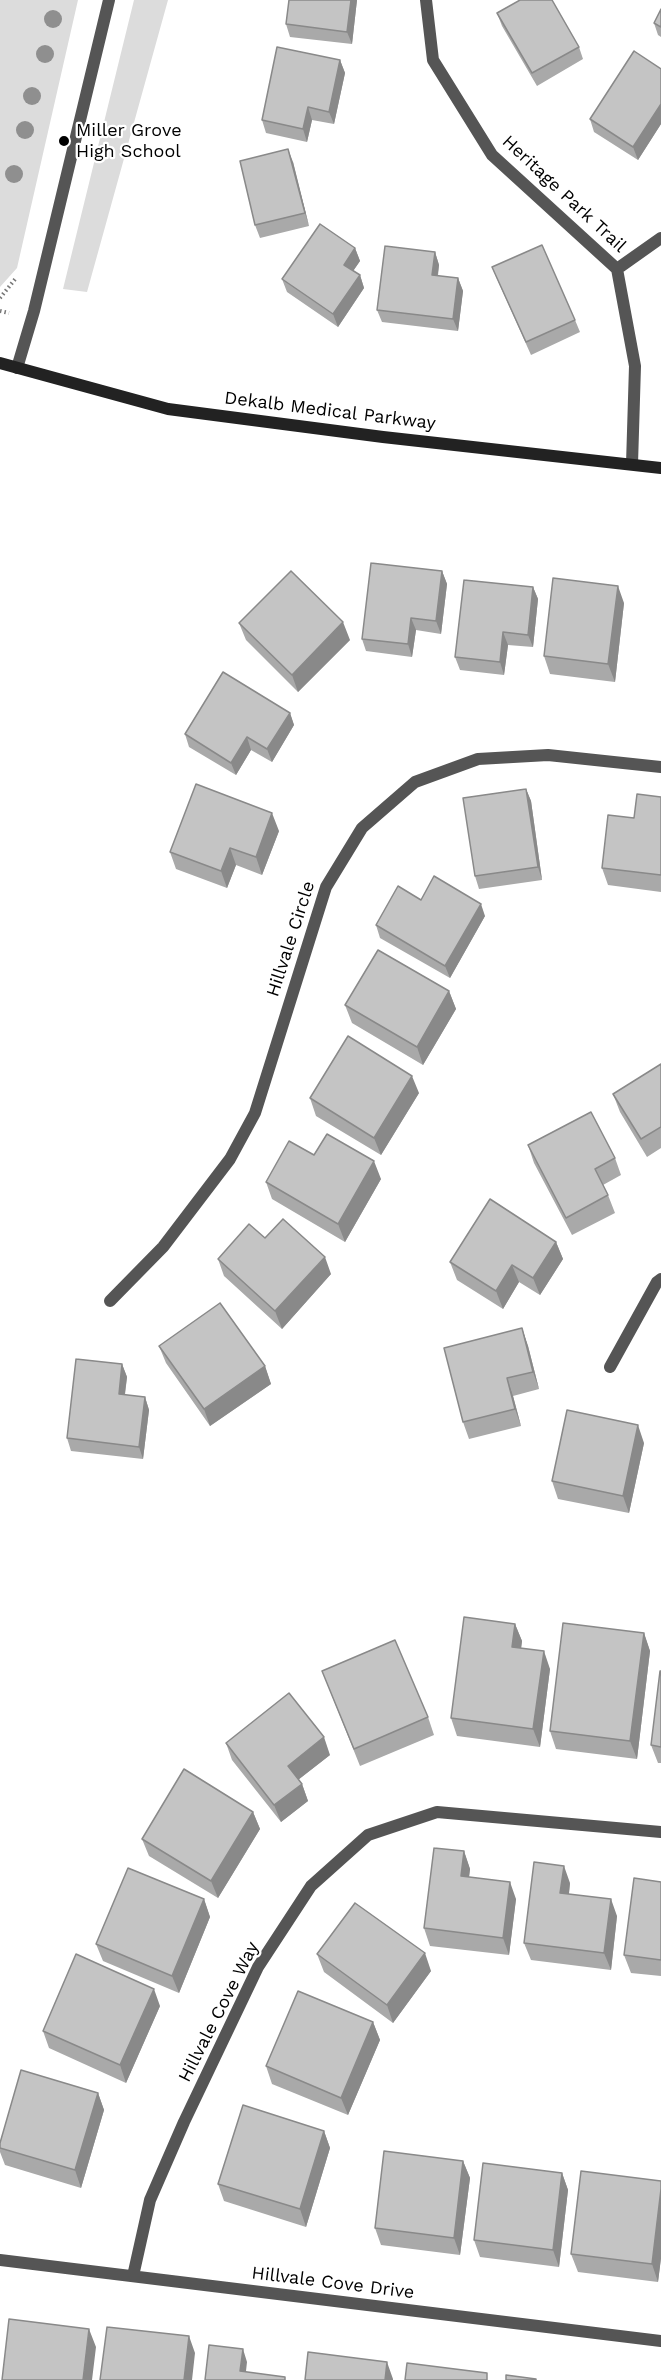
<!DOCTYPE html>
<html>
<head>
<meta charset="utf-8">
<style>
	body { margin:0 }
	canvas { display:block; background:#fff }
</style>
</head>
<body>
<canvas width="661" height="2380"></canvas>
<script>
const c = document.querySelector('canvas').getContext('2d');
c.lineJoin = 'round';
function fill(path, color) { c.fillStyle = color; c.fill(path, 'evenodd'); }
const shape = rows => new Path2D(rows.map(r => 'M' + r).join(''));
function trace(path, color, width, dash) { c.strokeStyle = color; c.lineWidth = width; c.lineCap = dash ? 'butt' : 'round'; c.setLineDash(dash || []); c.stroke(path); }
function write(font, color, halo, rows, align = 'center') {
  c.font = font + ' "Work Sans",sans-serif'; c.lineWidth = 4.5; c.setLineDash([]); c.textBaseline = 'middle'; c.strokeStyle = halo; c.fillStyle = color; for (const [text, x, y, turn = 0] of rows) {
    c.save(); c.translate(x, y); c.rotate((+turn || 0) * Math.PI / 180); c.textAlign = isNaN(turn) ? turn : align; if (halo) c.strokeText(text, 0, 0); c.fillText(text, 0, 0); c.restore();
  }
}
const green = shape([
	[0,0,78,0,17,268,0,287],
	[134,0,168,0,87,292,63,289]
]);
const path = shape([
	[0,298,16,278],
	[0,311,9,313]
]);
const lane = shape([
	[17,368,34,311,109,0]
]);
const street = shape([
	[426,0,433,60,492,155,617,269,635,366,632,464],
	[617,269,661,238],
	[110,1301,163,1247,230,1159,255,1113,326,887,362,828,415,782,478,759,548,755,661,767],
	[610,1367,657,1282,661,1279],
	[0,2260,661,2341],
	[133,2276,150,2200,184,2122,258,1967,311,1886,368,1835,437,1812,661,1832]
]);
const secondary = shape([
	[0,363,168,409,383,437,661,468]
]);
const trees = [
	[53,19],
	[45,54],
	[32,96],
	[25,130],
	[14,174]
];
const wall = shape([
	[357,0,352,44,290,37,286,24],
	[661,9,661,37,658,35,654,23],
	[497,13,579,47,583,59,537,86,502,26],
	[340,60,345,73,334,124,312,120,307,142,266,133,262,120],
	[661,69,661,124,638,160,594,132,590,119],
	[293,162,309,226,260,238,255,225],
	[355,248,360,261,353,271,360,275,364,288,338,327,287,292,282,279],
	[435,252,439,265,438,276,458,278,463,291,458,331,382,322,377,310],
	[492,267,575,320,580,332,531,355,497,279],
	[442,571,447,584,441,634,416,630,412,657,366,651,362,639],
	[533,587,538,599,533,647,508,645,504,675,460,670,455,657],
	[624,603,615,682,550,674,544,656],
	[239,623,350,640,298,692,246,640],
	[290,713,294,725,272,762,251,750,236,775,189,747,185,734],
	[526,789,531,801,542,880,479,889,475,876],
	[661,797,661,892,608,885,602,868,634,818],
	[279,831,262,875,236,865,227,888,176,869,170,852],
	[421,900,485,916,450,978,380,938,376,925],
	[449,991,456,1009,423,1065,352,1023,345,1005],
	[661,1064,661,1148,647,1157,620,1112,613,1094],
	[419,1093,381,1155,316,1116,310,1098],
	[528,1145,615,1158,621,1175,603,1185,608,1195,615,1213,572,1235,534,1163],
	[314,1155,381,1179,345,1242,272,1199,266,1182],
	[556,1242,563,1259,540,1295,519,1282,503,1309,457,1280,450,1262],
	[218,1259,331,1274,282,1329,224,1276],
	[522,1328,528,1346,539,1389,513,1396,521,1426,469,1439,463,1422],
	[159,1346,265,1366,271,1384,210,1426,166,1363],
	[122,1364,127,1377,125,1395,145,1397,149,1410,143,1459,71,1451,67,1438],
	[644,1443,629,1513,558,1499,552,1481],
	[515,1624,522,1641,521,1648,550,1669,540,1747,457,1736,451,1718],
	[644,1633,650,1651,637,1759,556,1749,550,1731],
	[322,1671,428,1717,434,1735,360,1766],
	[661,1671,661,1763,658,1763,651,1745],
	[226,1743,330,1755,298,1780,302,1784,308,1801,281,1822,232,1760],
	[253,1812,260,1829,218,1898,149,1856,142,1839],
	[464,1851,470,1869,469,1877,516,1899,509,1955,430,1946,424,1928],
	[661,1882,661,1976,631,1973,624,1955],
	[570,1883,569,1894,617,1916,611,1970,531,1960,524,1943],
	[204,1899,210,1917,179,1993,103,1961,96,1944],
	[317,1954,431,1971,393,2023,324,1972],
	[160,2006,126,2083,49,2048,43,2031],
	[373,2022,380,2040,348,2115,272,2084,266,2066],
	[98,2093,104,2110,81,2188,5,2165,0,2152,0,2143],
	[324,2131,330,2148,306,2227,224,2201,218,2184],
	[463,2161,470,2178,460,2255,381,2245,375,2228],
	[562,2173,568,2190,559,2267,480,2257,474,2240],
	[661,2181,661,2258,658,2282,578,2272,571,2254]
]);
const shadedWall = shape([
	[351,0,357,0,352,44,347,32],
	[340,60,345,73,334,124,329,112],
	[661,104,661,124,638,160,633,147],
	[308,107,312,120,307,142,303,129],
	[288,149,293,162,309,226,305,213],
	[355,248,360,261,349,277,344,265],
	[435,252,439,265,436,287,432,275],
	[360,275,364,288,338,327,333,314],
	[458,278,463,291,458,331,453,319],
	[442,571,447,584,441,634,436,621],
	[618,586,624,603,615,682,608,664],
	[533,587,538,599,533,647,528,635],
	[411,618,416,630,412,657,408,644],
	[343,622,350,640,298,692,292,675],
	[503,632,508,645,504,675,500,662],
	[290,713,294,725,272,762,267,749],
	[247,737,251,750,236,775,231,763],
	[526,789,531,801,542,880,538,867],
	[272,813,279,831,262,875,256,857],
	[230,848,236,865,227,888,221,871],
	[481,904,485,916,450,978,445,966],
	[449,991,456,1009,423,1065,417,1047],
	[412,1076,419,1093,381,1155,374,1138],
	[374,1161,381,1179,345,1242,338,1224],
	[556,1242,563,1259,540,1295,533,1278],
	[325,1257,331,1274,282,1329,275,1311],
	[512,1265,519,1282,503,1309,496,1291],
	[522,1328,528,1346,539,1389,533,1372],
	[122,1364,127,1377,123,1407,119,1394],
	[265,1366,271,1384,210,1426,204,1409],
	[507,1378,513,1396,521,1426,515,1409],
	[145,1397,149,1410,143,1459,139,1447],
	[638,1425,644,1443,629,1513,623,1496],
	[515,1624,522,1641,519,1665,512,1647],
	[644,1633,650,1651,637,1759,630,1741],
	[544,1651,550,1669,540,1747,533,1729],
	[324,1737,330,1755,294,1783,288,1766],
	[302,1784,308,1801,281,1822,274,1805],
	[253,1812,260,1829,218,1898,211,1881],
	[464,1851,470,1869,467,1893,461,1876],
	[564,1866,570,1883,567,1910,560,1893],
	[510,1882,516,1899,509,1955,503,1938],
	[204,1899,210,1917,179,1993,172,1976],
	[611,1899,617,1916,611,1970,604,1953],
	[425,1953,431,1971,393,2023,387,2005],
	[154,1989,160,2006,126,2083,120,2065],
	[373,2022,380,2040,348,2115,341,2098],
	[98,2093,104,2110,81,2188,75,2170],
	[324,2131,330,2148,306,2227,300,2209],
	[463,2161,470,2178,460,2255,454,2238],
	[562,2173,568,2190,559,2267,553,2250],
	[661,2189,661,2258,658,2282,652,2264],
	[89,2329,96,2347,92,2380,83,2380],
	[189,2336,195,2353,192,2380,184,2380],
	[243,2349,247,2362,245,2380,240,2371],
	[387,2362,393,2379,393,2380,385,2380]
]);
const building = shape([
	[289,0,351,0,347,32,286,24,289,0],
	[520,0,552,0,579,47,532,73,497,13,520,0],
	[661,9,661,27,654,23,661,9],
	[277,47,340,60,329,112,308,107,303,129,262,120,277,47],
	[634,51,661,69,661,104,633,147,590,119,634,51],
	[288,149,305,213,255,225,240,161,288,149],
	[320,224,355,248,344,265,360,275,333,314,282,279,320,224],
	[542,245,575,320,526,342,492,267,542,245],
	[385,246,435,252,432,275,458,278,453,319,377,310,385,246],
	[371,563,442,571,436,621,411,618,408,644,362,639,371,563],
	[291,571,343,622,292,675,239,623,291,571],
	[553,578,618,586,608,664,544,656,553,578],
	[464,580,533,587,528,635,503,632,500,662,455,657,464,580],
	[223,672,290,713,267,749,247,737,231,763,185,734,223,672],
	[196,784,272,813,256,857,230,848,221,871,170,852,196,784],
	[526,789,538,867,475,876,463,798,526,789],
	[637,794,661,797,661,875,602,868,608,815,634,818,637,794],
	[434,876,481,904,445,966,376,925,398,886,421,900,434,876],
	[378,950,449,991,417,1047,345,1005,378,950],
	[348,1036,412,1076,374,1138,310,1098,348,1036],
	[661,1064,661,1127,641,1139,613,1094,661,1064],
	[591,1112,615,1158,595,1169,608,1195,566,1218,528,1145,591,1112],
	[327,1134,374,1161,338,1224,266,1182,289,1141,314,1155,327,1134],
	[490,1199,556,1242,533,1278,512,1265,496,1291,450,1262,490,1199],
	[283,1219,325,1257,275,1311,218,1259,249,1224,265,1238,283,1219],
	[220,1303,265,1366,204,1409,159,1346,220,1303],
	[522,1328,533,1372,507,1378,515,1409,463,1422,444,1348,522,1328],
	[76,1359,122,1364,119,1394,145,1397,139,1447,67,1438,76,1359],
	[567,1410,638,1425,623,1496,552,1481,567,1410],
	[464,1617,515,1624,512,1647,544,1651,533,1729,451,1718,464,1617],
	[563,1623,644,1633,630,1741,550,1731,563,1623],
	[395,1640,428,1717,354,1749,322,1671,395,1640],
	[660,1671,661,1671,661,1747,651,1745,660,1671],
	[289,1693,324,1737,288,1766,302,1784,274,1805,226,1743,289,1693],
	[184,1769,253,1812,211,1881,142,1839,184,1769],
	[434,1848,464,1851,461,1876,510,1882,503,1938,424,1928,434,1848],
	[534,1862,564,1866,560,1893,611,1899,604,1953,524,1943,534,1862],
	[128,1868,204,1899,172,1976,96,1944,128,1868],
	[634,1878,661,1882,661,1960,624,1955,634,1878],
	[355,1903,425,1953,387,2005,317,1954,355,1903],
	[76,1954,154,1989,120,2065,43,2031,76,1954],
	[298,1991,373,2022,341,2098,266,2066,298,1991],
	[21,2070,98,2093,75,2170,0,2148,0,2143,21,2070],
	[243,2105,324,2131,300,2209,218,2184,243,2105],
	[384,2151,463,2161,454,2238,375,2228,384,2151],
	[483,2163,562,2173,553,2250,474,2240,483,2163],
	[581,2171,661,2181,661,2189,652,2264,571,2254,581,2171],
	[9,2319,89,2329,83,2380,2,2380,9,2319],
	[107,2327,189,2336,184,2380,100,2380,107,2327],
	[209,2345,243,2349,240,2371,285,2377,285,2380,205,2380,209,2345],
	[308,2352,387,2362,385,2380,305,2380,308,2352],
	[407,2363,487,2373,487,2380,405,2380,407,2363],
	[506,2375,536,2379,536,2380,506,2380,506,2375]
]);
const markers = [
	[64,141,6,"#000"]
];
const poiNames = [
	["Miller Grove",76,131],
	["High School",76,152]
];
const streetNames = [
	["Heritage Park Trail",564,194,43],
	["Dekalb Medical Parkway",330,411,7],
	["Hillvale Circle",291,939,-72],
	["Hillvale Cove Way",219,2012,-63],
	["Hillvale Cove Drive",333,2283,7]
];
fill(green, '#dcdcdc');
trace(path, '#777', 4, [1.5, 3]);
trace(lane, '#555', 12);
trace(street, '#555', 12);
trace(secondary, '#222', 12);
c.fillStyle = '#8f8f8f';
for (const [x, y] of trees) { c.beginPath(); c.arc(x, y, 9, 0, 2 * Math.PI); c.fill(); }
fill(wall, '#a9a9a9');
fill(shadedWall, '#898989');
fill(building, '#c4c4c4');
trace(building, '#898989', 1.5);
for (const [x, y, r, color] of markers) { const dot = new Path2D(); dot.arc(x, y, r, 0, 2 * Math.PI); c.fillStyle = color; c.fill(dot); trace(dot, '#fff', 2); }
write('18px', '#000', '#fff', poiNames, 'left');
write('18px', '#000', '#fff', streetNames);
</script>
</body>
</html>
